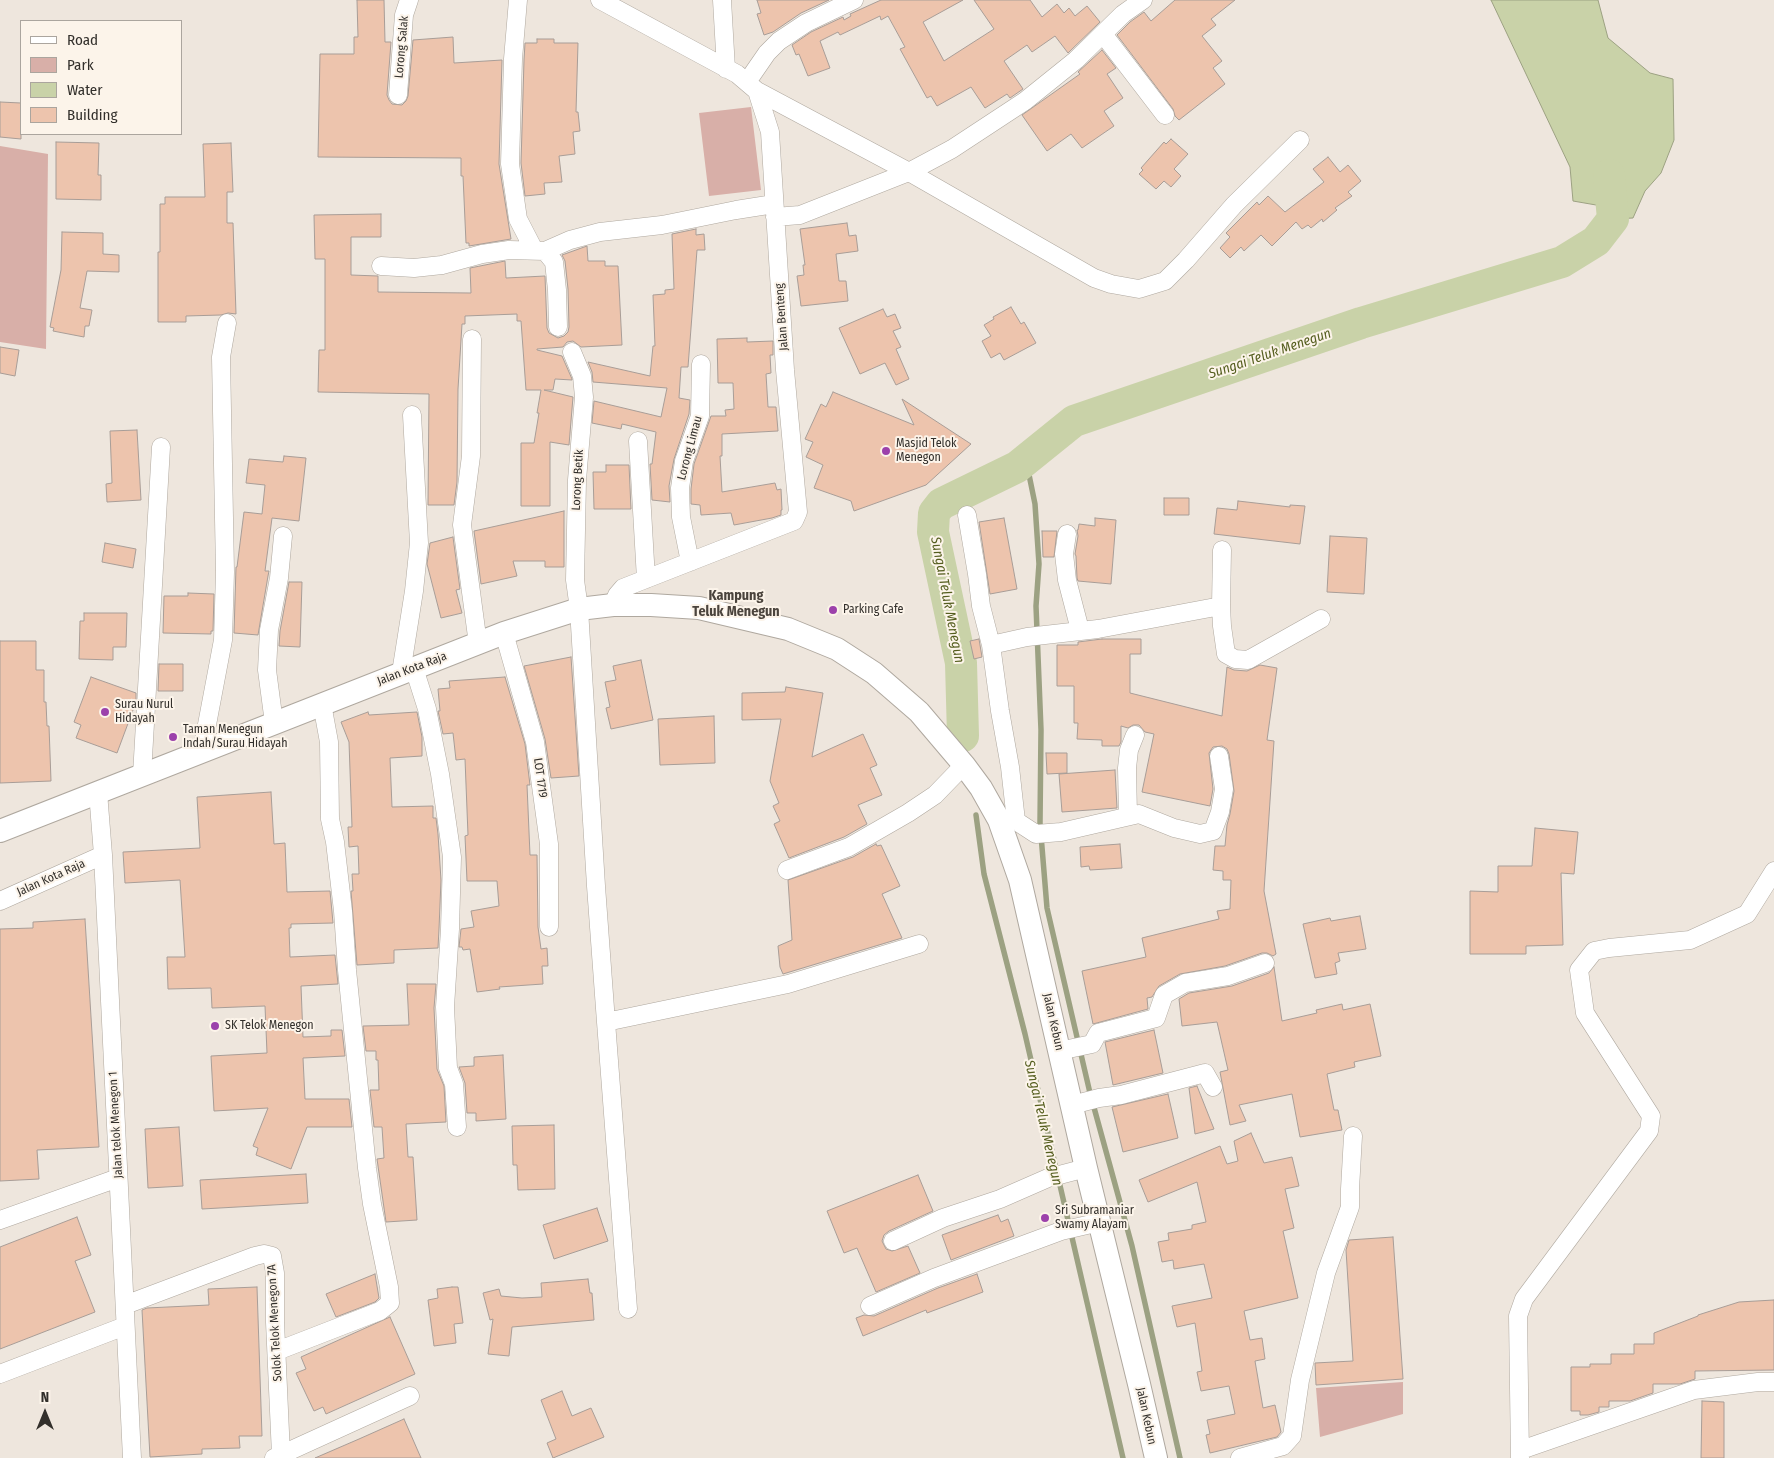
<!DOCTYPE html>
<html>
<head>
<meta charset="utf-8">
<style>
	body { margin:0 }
	#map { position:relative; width:1774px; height:1458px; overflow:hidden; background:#eee6dd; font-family:"Fira Sans Condensed",sans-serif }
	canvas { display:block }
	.legend { position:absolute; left:20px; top:20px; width:162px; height:115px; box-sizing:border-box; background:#fcf4ea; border:1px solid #aba59e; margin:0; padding:6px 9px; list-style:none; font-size:15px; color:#322f2b }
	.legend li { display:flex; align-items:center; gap:10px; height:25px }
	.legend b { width:25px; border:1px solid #aba59e }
	.north { position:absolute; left:20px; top:1388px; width:50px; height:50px; -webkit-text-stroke:4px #fcf4ea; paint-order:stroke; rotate:0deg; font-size:14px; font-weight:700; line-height:20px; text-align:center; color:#322f2b }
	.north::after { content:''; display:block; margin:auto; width:18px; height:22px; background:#322f2b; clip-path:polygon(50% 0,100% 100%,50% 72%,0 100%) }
</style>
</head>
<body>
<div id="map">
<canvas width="1774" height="1458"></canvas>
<ul class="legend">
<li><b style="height:6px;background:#fff"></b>Road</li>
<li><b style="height:14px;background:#d8afa8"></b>Park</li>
<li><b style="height:14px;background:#c9d2a8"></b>Water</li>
<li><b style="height:14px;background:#edc4ad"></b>Building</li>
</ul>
<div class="north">N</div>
</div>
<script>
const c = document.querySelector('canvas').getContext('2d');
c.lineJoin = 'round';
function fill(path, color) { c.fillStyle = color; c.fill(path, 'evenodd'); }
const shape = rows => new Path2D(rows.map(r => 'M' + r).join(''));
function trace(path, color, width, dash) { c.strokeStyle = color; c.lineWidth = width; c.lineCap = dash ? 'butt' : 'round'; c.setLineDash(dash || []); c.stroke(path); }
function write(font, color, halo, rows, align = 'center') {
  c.font = font + ' "Fira Sans Condensed",sans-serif'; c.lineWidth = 4; c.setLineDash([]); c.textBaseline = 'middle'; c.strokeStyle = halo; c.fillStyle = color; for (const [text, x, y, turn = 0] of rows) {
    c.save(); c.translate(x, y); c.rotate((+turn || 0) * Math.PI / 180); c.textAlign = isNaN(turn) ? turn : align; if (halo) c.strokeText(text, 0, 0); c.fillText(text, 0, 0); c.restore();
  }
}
const green = shape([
	[751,107,761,190,709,196,699,113],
	[0,146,48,154,46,349,0,342],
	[1403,1382,1403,1414,1320,1437,1316,1388]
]);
const water = shape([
	[1491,0,1598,0,1608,38,1650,73,1673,79,1674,140,1661,173,1645,191,1633,218,1613,219,1596,205,1573,201,1570,167,1491,0]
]);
const stream = shape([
	[1026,460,1035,504,1039,564,1036,606,1041,730,1040,823,1047,908,1090,1093,1132,1246,1180,1458],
	[976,815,984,874,1025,1034,1123,1458]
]);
const river = shape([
	[963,736,961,663,933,532,934,513,941,504,1017,467,1074,421,1361,323,1562,262,1596,241,1613,219,1609,175]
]);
const building = shape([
	[357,0,384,0,385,42,391,42,387,95,389,100,392,104,402,105,406,101,408,96,413,40,453,37,454,63,502,60,499,164,511,239,469,246,469,243,466,243,463,176,461,176,461,158,318,157,320,54,354,54,354,37,358,37,357,0],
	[757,0,829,0,801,13,773,32,764,35,757,14,761,13,757,0],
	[881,0,963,0,923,22,944,61,994,29,974,0,1030,0,1042,17,1057,4,1064,13,1069,8,1075,16,1087,6,1100,22,1068,53,1055,36,1032,52,1027,45,1004,61,1023,89,1010,98,1007,94,985,108,971,87,937,106,931,96,927,98,900,49,905,47,888,16,881,20,880,16,840,35,838,32,820,41,830,68,808,76,799,54,796,55,792,45,811,32,843,17,844,20,851,16,850,14,881,0],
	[1175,0,1235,0,1211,19,1216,25,1202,36,1222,61,1213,68,1225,84,1179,120,1175,116,1173,109,1117,35,1130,22,1144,12,1151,21,1175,0],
	[537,39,554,39,554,43,578,43,576,112,578,112,580,131,573,132,575,154,559,156,562,182,544,183,545,194,525,196,521,163,524,60,525,43,537,43,537,39],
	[1102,50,1116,68,1107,74,1123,98,1104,111,1114,126,1082,148,1071,134,1047,151,1022,115,1080,74,1078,72,1102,50],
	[0,102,21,103,21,139,0,137,0,102],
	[1171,139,1188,154,1174,169,1181,176,1171,187,1164,181,1156,189,1139,174,1143,170,1141,168,1164,142,1166,144,1171,139],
	[56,142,99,143,98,175,101,175,101,200,56,199,56,142],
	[231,143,233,192,227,192,227,223,233,223,236,314,228,313,221,315,186,316,186,322,158,322,158,252,160,252,160,204,165,204,165,197,205,197,203,144,231,143],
	[1328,157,1340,172,1348,165,1361,181,1348,192,1352,196,1335,208,1337,210,1323,222,1322,219,1311,228,1308,225,1302,229,1296,222,1272,246,1261,235,1244,251,1241,247,1230,258,1220,248,1230,237,1226,233,1257,202,1259,205,1268,196,1285,212,1324,182,1313,169,1328,157],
	[381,214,381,237,351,237,351,275,378,276,378,292,471,293,470,268,505,261,506,278,545,276,547,328,549,333,558,338,564,336,568,332,569,327,568,289,565,261,562,255,587,246,588,261,605,261,605,266,618,266,622,345,581,347,573,341,567,342,563,347,537,349,537,350,562,356,572,379,572,380,555,379,553,390,544,390,573,397,569,445,550,442,550,506,521,506,521,443,534,443,539,413,537,413,541,390,526,390,521,321,517,321,517,314,465,316,465,324,462,324,458,389,457,482,454,505,428,505,429,394,318,392,319,350,325,350,325,259,315,259,314,215,381,214],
	[847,223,849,236,856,235,858,251,836,254,839,281,846,281,848,301,801,306,797,276,804,275,803,265,805,265,800,229,847,223],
	[696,229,696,235,704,234,705,250,697,250,688,367,681,367,679,398,690,400,689,414,674,459,669,486,670,502,652,500,650,464,652,464,656,432,622,424,621,429,592,423,594,401,661,417,667,388,593,382,592,372,588,362,650,376,653,346,655,346,653,295,665,294,665,290,674,289,672,234,696,229],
	[62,232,103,233,103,254,119,255,119,272,87,271,80,308,92,310,89,326,85,326,84,337,53,331,54,328,50,327,61,270,62,232],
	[1011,307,1021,324,1024,322,1036,343,1004,360,1000,353,991,358,982,341,991,336,984,325,994,319,993,317,1011,307],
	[883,309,887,317,895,314,901,328,893,331,901,347,896,349,909,379,896,385,885,363,860,374,839,328,883,309],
	[747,338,747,342,773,341,773,355,770,355,771,373,766,374,768,407,776,407,778,431,722,434,722,456,720,456,722,492,775,483,777,490,781,489,782,510,781,510,781,515,772,518,734,525,731,513,701,515,700,505,691,504,691,489,694,464,711,416,726,416,725,410,734,409,733,383,718,383,717,339,747,338],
	[0,347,19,350,15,376,0,373,0,347],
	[833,392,914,425,902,399,971,444,926,485,854,511,851,501,814,488,823,465,806,457,813,442,805,439,821,404,826,407,833,392],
	[137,430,141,500,107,502,106,484,112,483,110,431,137,430],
	[284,456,306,458,299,521,272,518,265,571,269,571,268,576,258,635,234,633,236,567,237,567,244,512,262,514,265,485,246,483,249,459,283,462,284,456],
	[606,465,629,465,631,509,594,509,593,472,606,472,606,465],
	[1164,498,1189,498,1189,515,1164,515,1164,498],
	[1238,501,1290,507,1290,505,1305,506,1300,544,1214,534,1217,508,1237,510,1238,501],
	[564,511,564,567,545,567,545,561,513,561,517,576,481,584,474,531,564,511],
	[1004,518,1017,589,990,594,979,522,1004,518],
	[1095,518,1116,520,1111,584,1078,581,1077,578,1076,556,1075,554,1078,536,1077,530,1078,530,1079,524,1095,526,1095,518],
	[1042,531,1057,531,1054,557,1043,557,1042,531],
	[1330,536,1367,538,1364,594,1327,592,1330,536],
	[453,537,460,589,456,590,462,613,441,618,427,564,430,543,453,537],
	[105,543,136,549,133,568,102,562,105,543],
	[289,582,302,582,300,647,279,646,280,631,289,582],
	[188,593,214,594,213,631,211,631,211,634,163,633,164,596,188,596,188,593],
	[84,613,127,613,126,647,113,647,113,660,79,659,80,621,84,621,84,613],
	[979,639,982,657,974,659,970,641,979,639],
	[1102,639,1141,639,1141,654,1130,654,1130,693,1222,716,1227,667,1234,670,1247,671,1260,665,1277,668,1267,740,1274,741,1264,891,1276,954,1273,956,1267,953,1262,953,1225,966,1180,974,1159,986,1152,997,1147,998,1148,1009,1093,1024,1082,971,1146,957,1142,938,1219,919,1217,911,1230,909,1231,880,1223,880,1223,871,1213,870,1215,846,1225,846,1227,825,1230,814,1234,791,1229,754,1227,749,1222,746,1213,747,1209,753,1213,789,1210,806,1142,792,1154,734,1145,732,1139,725,1133,725,1128,728,1121,726,1121,742,1119,746,1102,746,1102,740,1077,739,1078,723,1074,723,1074,686,1057,686,1057,645,1078,645,1078,642,1102,639],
	[0,641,36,641,36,670,44,670,44,702,46,702,47,726,49,726,51,781,0,783,0,641],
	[571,657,579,776,551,778,545,739,524,666,571,657],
	[641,660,653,720,611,729,606,708,610,707,605,682,616,680,613,666,641,660],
	[159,664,183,664,183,691,158,691,159,664],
	[91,677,136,693,136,702,117,753,76,738,81,725,74,722,91,677],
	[505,677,525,744,530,785,527,785,530,855,537,855,538,927,541,949,547,948,548,966,542,966,543,984,499,987,500,989,477,992,470,949,463,950,462,947,459,947,461,929,474,927,471,911,499,906,497,881,467,881,465,836,468,835,465,759,456,760,453,733,443,734,438,711,440,711,438,689,450,688,449,681,505,677],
	[786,687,823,693,812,757,863,734,877,765,870,768,882,795,858,805,867,824,844,837,789,858,774,824,780,821,773,806,779,803,770,781,781,719,742,720,742,693,785,692,786,687],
	[368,712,369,715,417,712,422,737,422,756,390,758,392,807,433,806,433,818,436,818,438,834,441,880,439,929,438,948,394,950,394,963,357,965,351,891,353,891,352,874,359,874,358,846,349,847,348,827,352,827,349,742,341,722,368,712],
	[714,716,715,763,660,765,658,719,714,716],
	[1046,753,1067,753,1067,773,1047,774,1046,753],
	[1115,770,1117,808,1062,812,1059,774,1115,770],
	[271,792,274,844,285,843,287,892,330,891,332,912,333,923,291,924,291,928,289,928,290,957,335,955,338,984,301,986,303,1037,331,1036,331,1030,342,1030,345,1056,303,1058,305,1099,349,1099,352,1127,307,1127,291,1169,256,1155,258,1148,253,1146,268,1108,214,1111,211,1056,267,1053,265,1006,212,1008,211,988,168,989,167,957,185,957,180,880,125,883,123,852,200,848,197,797,271,792],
	[1535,828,1578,832,1574,874,1561,873,1563,945,1526,946,1526,954,1470,954,1470,891,1498,892,1498,866,1532,866,1535,828],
	[876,844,877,846,881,845,900,886,882,894,902,938,783,974,780,967,778,946,792,940,788,880,853,857,876,844],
	[1120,844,1122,868,1090,870,1089,866,1081,867,1080,847,1120,844],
	[1360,916,1366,949,1338,953,1340,961,1335,963,1337,974,1315,978,1303,924,1330,918,1331,921,1360,916],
	[85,919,99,1147,37,1150,39,1179,0,1181,0,929,33,928,33,922,85,919],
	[1274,967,1282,1021,1317,1013,1316,1010,1342,1004,1343,1010,1370,1004,1381,1056,1354,1062,1355,1067,1327,1074,1334,1110,1338,1110,1342,1130,1300,1137,1292,1094,1239,1105,1246,1121,1230,1125,1220,1072,1228,1070,1217,1022,1182,1026,1179,999,1189,993,1232,986,1269,973,1274,967],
	[407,984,436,984,434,1008,437,1069,444,1086,446,1122,406,1124,408,1157,413,1157,417,1220,386,1222,377,1159,384,1158,382,1127,374,1127,370,1090,379,1090,378,1060,376,1060,376,1051,366,1051,363,1026,409,1025,407,984],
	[1154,1030,1163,1073,1113,1085,1105,1042,1154,1030],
	[503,1055,506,1119,476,1121,476,1113,467,1113,465,1083,459,1067,474,1066,474,1057,503,1055],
	[1197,1086,1214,1129,1195,1134,1189,1088,1197,1086],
	[1168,1094,1178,1138,1123,1152,1112,1107,1168,1094],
	[554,1125,555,1189,518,1190,517,1165,513,1165,512,1126,554,1125],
	[179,1127,183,1186,148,1188,145,1129,179,1127],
	[1251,1133,1264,1163,1292,1157,1299,1186,1285,1189,1294,1228,1283,1231,1298,1298,1244,1311,1250,1340,1262,1338,1265,1359,1255,1361,1263,1408,1275,1405,1281,1432,1277,1437,1210,1453,1206,1435,1210,1434,1207,1420,1235,1414,1229,1386,1201,1391,1197,1372,1202,1371,1195,1323,1177,1327,1172,1306,1212,1298,1204,1264,1174,1269,1173,1260,1162,1262,1158,1242,1169,1240,1168,1233,1192,1229,1192,1225,1206,1222,1197,1182,1148,1202,1139,1180,1220,1146,1227,1164,1238,1161,1234,1141,1251,1133],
	[306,1174,308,1203,202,1209,200,1180,306,1174],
	[918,1175,933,1211,889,1231,884,1235,882,1241,886,1249,892,1251,908,1246,920,1273,876,1292,857,1248,844,1253,827,1211,918,1175],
	[597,1208,608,1241,554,1259,543,1225,597,1208],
	[998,1215,1001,1222,1008,1219,1014,1236,951,1260,942,1235,998,1215],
	[77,1217,91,1255,75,1261,95,1312,0,1349,0,1247,77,1217],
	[1393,1237,1403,1379,1316,1385,1315,1363,1353,1361,1346,1250,1349,1240,1393,1237],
	[375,1274,379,1298,375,1302,336,1317,326,1294,375,1274],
	[977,1274,983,1292,927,1313,926,1310,863,1336,856,1318,864,1315,874,1316,938,1288,977,1274],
	[588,1279,590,1293,592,1293,594,1320,512,1327,509,1356,488,1354,493,1319,490,1320,483,1293,499,1289,501,1296,522,1298,542,1297,541,1283,588,1279],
	[257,1287,262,1436,239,1436,240,1448,202,1449,202,1454,150,1457,142,1310,147,1308,209,1305,208,1289,257,1287],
	[452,1287,458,1287,463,1323,454,1324,456,1343,434,1346,428,1300,438,1298,437,1289,452,1287],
	[1774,1300,1774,1370,1695,1371,1695,1379,1680,1384,1653,1384,1653,1393,1630,1401,1609,1401,1609,1407,1599,1407,1599,1412,1588,1415,1580,1415,1580,1411,1571,1411,1571,1367,1590,1367,1590,1364,1611,1364,1611,1354,1634,1354,1634,1344,1654,1344,1654,1333,1698,1316,1698,1315,1739,1302,1774,1300],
	[390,1317,415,1374,326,1414,323,1407,314,1411,296,1373,306,1369,301,1357,390,1317],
	[562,1391,572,1416,591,1408,604,1437,553,1458,547,1443,556,1439,541,1400,562,1391],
	[1702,1401,1724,1402,1724,1458,1701,1458,1702,1401],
	[404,1419,421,1458,315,1458,359,1439,404,1419]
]);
const minor = shape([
	[518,0,513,59,510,164,518,219,534,250],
	[600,0,737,74,757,91,770,132,785,370,798,512,794,521,623,588,617,595,613,605],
	[722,0,726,69],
	[1103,34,1165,115],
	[747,82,767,53,779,41,806,23,854,0],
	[757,91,909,172,1094,278,1111,284,1139,289,1165,281,1186,260,1234,205,1300,140],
	[398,95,404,15,409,0],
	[775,217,800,215,909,172,952,149,1025,101,1076,60,1123,14,1143,0],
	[545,251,570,240,600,232,662,225,736,210,774,204],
	[381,266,414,268,442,265,482,254,509,250,545,251,554,262,557,290,558,327],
	[472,339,471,456,462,525,478,644],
	[572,352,582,376,584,397,577,480,575,580,579,609,596,886,606,1022,788,984,919,944],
	[638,441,646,579],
	[967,515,977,574,981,606,991,645,1000,711,1010,767,1016,821],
	[1067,534,1064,554,1067,580,1080,630],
	[690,562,681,517,680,488,684,461,700,416,701,364],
	[1221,606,1222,550],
	[504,633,535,742,549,844,549,927],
	[991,645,1027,637,1098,629,1221,606,1222,626,1226,654,1235,659,1248,660,1321,619],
	[414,668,427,709,440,774,452,857,450,929,445,1007,448,1068,454,1084,457,1127],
	[401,673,414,591,419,543,412,415],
	[274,723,267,670,269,630,279,578,283,536],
	[202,751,223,640,225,572,221,357,227,323],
	[142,775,161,447],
	[98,792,103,855,132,1458],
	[1128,816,1127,768,1129,750,1135,735],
	[1004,820,1016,821,1036,834,1061,832,1139,814,1174,828,1200,834,1213,831,1220,812,1224,789,1219,756],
	[787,870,849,847,908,813,935,795,964,765],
	[0,901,103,855],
	[606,1022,628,1309],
	[1059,1051,1092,1044,1098,1033,1156,1018,1164,995,1185,983,1228,976,1265,963],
	[1072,1105,1099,1098,1121,1095,1205,1073,1213,1087],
	[0,1220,118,1178],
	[893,1241,943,1218,1000,1199,1048,1178,1086,1168],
	[125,1305,255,1256,264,1254,272,1256,275,1273,275,1322,281,1455],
	[870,1306,934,1278,1061,1231,1100,1222],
	[277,1351,380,1311,390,1303,389,1287,372,1204,367,1168,347,970,343,911,335,842,330,819,329,742,322,704],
	[0,1374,125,1326],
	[1521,1450,1694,1390,1758,1382,1774,1382],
	[274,1458,410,1396],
	[1240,1458,1283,1446,1292,1436,1300,1380,1326,1273,1350,1207,1350,1189,1353,1136],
	[1520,1458,1518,1316,1524,1299,1649,1131,1651,1116,1585,1013,1579,970,1594,951,1609,948,1690,940,1747,914,1774,871]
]);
const major = shape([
	[0,831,504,633,579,609,613,605,651,605,699,608,788,629,837,649,874,673,919,712,964,765,981,788,999,820,1020,880,1086,1168,1139,1384,1156,1458]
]);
const markers = [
	[886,451,5,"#9c41ab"],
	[833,610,5,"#9c41ab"],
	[105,712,5,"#9c41ab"],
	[173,737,5,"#9c41ab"],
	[215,1026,5,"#9c41ab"],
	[1045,1218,5,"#9c41ab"]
];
const streetNames = [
	["Lorong Salak",402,47,-85],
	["Jalan Benteng",782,317,-94],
	["Lorong Limau",690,448,-75],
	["Lorong Betik",578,480,-87],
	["Jalan Kota Raja",412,669,-21],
	["LOT 1719",540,778,82],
	["Jalan Kota Raja",51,878,-24],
	["Jalan Kebun",1053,1022,77],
	["Jalan telok Menegon 1",116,1125,-93],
	["Solok Telok Menegon 7A",275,1323,-93],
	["Jalan Kebun",1146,1416,78]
];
const poiNames = [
	["Masjid Telok",896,444],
	["Menegon",896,458],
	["Parking Cafe",843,610],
	["Surau Nurul",115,705],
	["Hidayah",115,719],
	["Taman Menegun",183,730],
	["Indah/Surau Hidayah",183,744],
	["SK Telok Menegon",225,1026],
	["Sri Subramaniar",1055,1211],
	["Swamy Alayam",1055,1225]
];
const waterNames = [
	["Sungai Teluk Menegun",1270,354,-19],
	["Sungai Teluk Menegun",947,600,79],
	["Sungai Teluk Menegun",1043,1123,77]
];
const neighbourhoodNames = [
	["Kampung",736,596],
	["Teluk Menegun",736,612]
];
fill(green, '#d8afa8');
fill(water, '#c9d2a8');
trace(water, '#9ca182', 1);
trace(stream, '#9ca182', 5.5);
trace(river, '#c9d2a8', 32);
fill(building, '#edc4ad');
trace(building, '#a89d97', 1);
trace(minor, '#afa89f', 19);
trace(major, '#afa89f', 24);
trace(minor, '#fff', 18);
trace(major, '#fff', 22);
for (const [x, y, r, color] of markers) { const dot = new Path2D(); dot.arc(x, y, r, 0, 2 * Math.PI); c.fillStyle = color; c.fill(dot); trace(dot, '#fcf4ea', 2); }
write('12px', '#322f2b', '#fcf4ea', streetNames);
write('12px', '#322f2b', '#fcf4ea', poiNames, 'left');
write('italic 14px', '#555e1f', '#fcf4ea', waterNames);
write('bold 14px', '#4b443d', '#fcf4ea', neighbourhoodNames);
</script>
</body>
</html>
